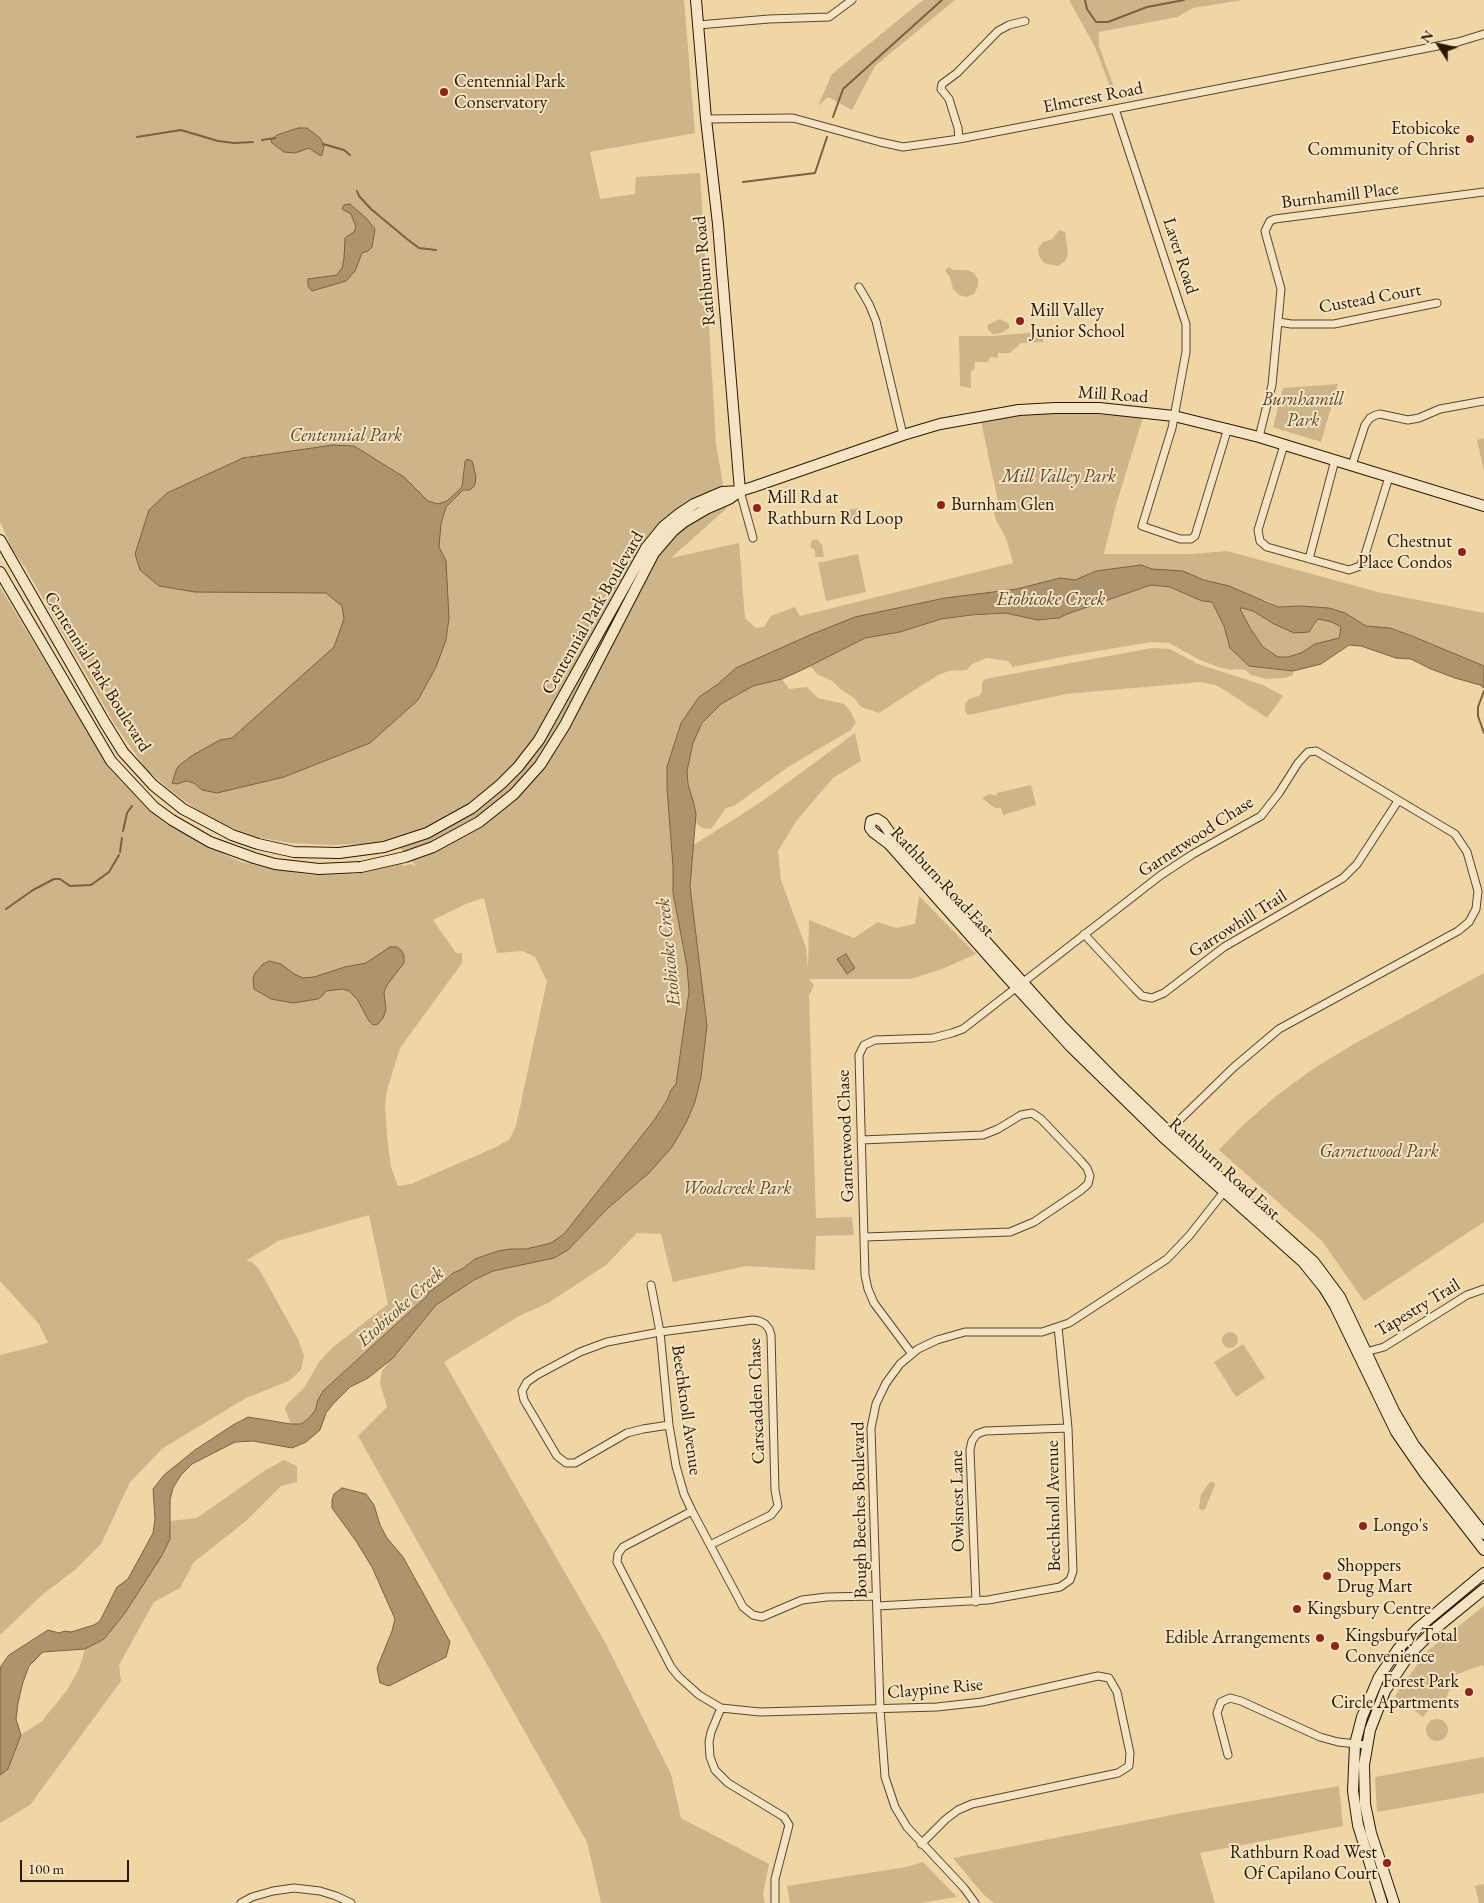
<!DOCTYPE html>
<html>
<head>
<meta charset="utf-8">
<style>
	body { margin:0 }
	#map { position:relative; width:1484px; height:1903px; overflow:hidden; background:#f0d5a5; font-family:"EB Garamond",serif }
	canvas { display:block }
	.north { position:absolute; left:1414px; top:20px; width:50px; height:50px; -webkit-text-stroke:4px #f5e4c4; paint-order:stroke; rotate:305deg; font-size:14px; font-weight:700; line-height:20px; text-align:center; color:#291700 }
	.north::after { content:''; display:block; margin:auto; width:18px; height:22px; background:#291700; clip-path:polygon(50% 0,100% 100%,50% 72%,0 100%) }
	.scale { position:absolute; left:20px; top:1860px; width:109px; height:22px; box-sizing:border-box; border:2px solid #291700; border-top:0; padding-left:6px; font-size:15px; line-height:18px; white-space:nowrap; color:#291700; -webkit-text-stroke:4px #f5e4c4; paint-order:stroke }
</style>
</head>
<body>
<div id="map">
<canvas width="1484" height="1903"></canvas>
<div class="north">N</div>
<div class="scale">100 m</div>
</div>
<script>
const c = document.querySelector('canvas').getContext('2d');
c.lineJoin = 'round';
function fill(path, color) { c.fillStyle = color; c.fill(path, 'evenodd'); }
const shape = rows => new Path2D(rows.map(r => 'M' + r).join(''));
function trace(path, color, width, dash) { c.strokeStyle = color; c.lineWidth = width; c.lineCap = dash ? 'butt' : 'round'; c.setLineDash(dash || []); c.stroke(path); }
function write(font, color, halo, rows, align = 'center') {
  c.font = font + ' "EB Garamond",serif'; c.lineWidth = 4; c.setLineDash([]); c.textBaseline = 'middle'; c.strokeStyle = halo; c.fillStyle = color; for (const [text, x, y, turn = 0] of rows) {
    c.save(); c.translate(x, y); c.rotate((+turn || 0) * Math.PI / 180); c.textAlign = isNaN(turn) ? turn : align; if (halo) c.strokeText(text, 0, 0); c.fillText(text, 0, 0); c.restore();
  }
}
const green = shape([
	[0,0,684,0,695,133,590,152,600,199,635,194,636,177,700,173,716,444,727,508,671,558,739,543,745,618,756,628,764,627,771,616,795,607,800,616,1013,563,1006,538,996,520,993,509,999,506,981,421,1029,414,1073,413,1143,417,1117,502,1104,554,1191,554,1227,551,1378,592,1484,613,1484,666,1391,628,1365,626,1345,613,1329,608,1300,606,1278,607,1266,600,1253,598,1183,571,1152,569,1141,565,1096,571,1075,580,1060,578,1017,589,988,593,718,684,699,697,681,723,667,767,667,789,673,866,673,893,687,966,689,992,676,1084,655,1119,564,1234,551,1243,526,1249,510,1249,498,1251,475,1259,462,1269,453,1273,441,1284,430,1291,427,1296,323,1391,318,1400,315,1411,307,1420,301,1424,291,1424,285,1409,288,1403,304,1388,319,1362,332,1348,388,1304,369,1215,278,1241,246,1261,252,1262,259,1269,298,1339,304,1356,301,1370,289,1381,246,1398,163,1448,130,1482,101,1544,76,1569,42,1595,0,1635,0,1355,48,1343,39,1324,0,1281,0,587,85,727,124,782,143,803,169,824,203,844,241,862,309,875,357,874,401,863,403,866,410,864,416,866,391,838,376,843,334,845,290,843,257,837,211,820,171,791,146,769,114,723,26,569,12,549,0,522],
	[484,898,497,953,523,951,535,957,547,981,516,1126,509,1140,494,1148,411,1184,398,1186,391,1167,387,1136,385,1107,387,1090,400,1048,462,963,462,953,456,953,433,920,468,903],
	[923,0,955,0,875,66,852,110,828,97,818,106,832,74],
	[1069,0,1243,0,1193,8,1177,17,1099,32,1099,46,1117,96,1114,97,1095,47],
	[1059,230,1065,232,1068,254,1065,261,1059,266,1052,265,1044,263,1039,256,1038,249,1043,242,1052,239],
	[948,267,953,270,967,270,974,273,978,279,978,286,974,294,966,297,959,295,953,289,950,277,945,271],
	[1000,319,1009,324,1009,328,1002,333,993,334,988,330,987,325],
	[1073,329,1072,335,1043,337,1043,342,1021,343,1010,353,998,353,998,358,990,357,988,362,975,362,974,370,971,371,971,388,960,386,959,336,992,336],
	[1338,384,1321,442,1273,427,1283,388],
	[1484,438,1484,471,1477,440],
	[858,508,860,519,845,522,843,511],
	[817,539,822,545,824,557,815,557,815,550,810,547,812,540],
	[858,554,866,592,826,601,818,563],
	[1151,585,1170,587,1202,601,1212,602,1224,626,1230,648,1293,671,1293,675,1285,678,1266,679,1251,675,1245,670,1236,669,1232,670,1221,668,1200,660,1169,643,1151,642,1067,656,1013,667,1008,661,987,658,972,664,967,670,949,671,938,675,879,713,861,707,854,698,843,691,832,681,817,674,810,666,865,638,900,632,941,619,1005,613,1038,620,1050,620,1059,618,1067,614],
	[1242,608,1253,611,1274,624,1294,633,1315,626,1318,619,1332,622,1341,627,1338,638,1315,644,1301,653,1288,657,1278,657,1263,647,1250,628,1240,609],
	[1152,648,1170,649,1198,664,1263,685,1283,696,1267,718,1223,689,1215,685,1201,682,1066,694,968,715,965,711,965,704,969,699,979,696,982,692,982,683,985,679],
	[782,679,789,689,807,687,818,698,844,704,851,712,856,723,851,730,788,767,734,806,726,808,711,829,702,828,695,822,694,804,688,784,687,771,693,743,702,723,721,704,753,686],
	[855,733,861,761,833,778,797,820,778,851,781,880,806,948,808,969,809,920,854,938,878,922,896,928,915,924,919,896,976,954,942,969,911,979,809,979,814,985,809,996,816,1218,852,1217,854,1235,816,1236,815,1270,746,1266,673,1282,661,1234,637,1233,606,1265,548,1303,519,1316,444,1362,606,1644,671,1774,681,1818,769,1864,763,1894,765,1903,601,1903,587,1842,358,1436,387,1407,380,1383,382,1371,436,1305,474,1280,493,1271,516,1265,537,1262,568,1250,608,1208,649,1173,672,1147,701,1077,707,1026,690,886,692,846,761,802],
	[1031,785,1036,805,1003,815,1001,808,995,808,983,799,984,797,990,794,997,796,997,793],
	[1484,973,1484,1222,1364,1301,1322,1241,1219,1150,1241,1127,1276,1096,1313,1069,1354,1044],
	'1222 1340a8 8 0 1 1 16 0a8 8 0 1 1-16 0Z',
	[1243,1344,1265,1378,1236,1397,1214,1362],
	[284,1460,297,1466,297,1482,281,1486,246,1521,194,1562,180,1588,154,1602,119,1665,121,1681,30,1805,0,1823,0,1775,8,1769,21,1735,42,1721,67,1690,79,1669,85,1649,104,1639,125,1613,170,1539,170,1521,197,1518,264,1471],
	[1210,1482,1214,1482,1215,1485,1205,1509,1201,1510,1199,1508,1201,1494],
	[1484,1606,1484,1667,1482,1665,1455,1675,1443,1707,1430,1708,1423,1717,1395,1696,1426,1652],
	'1426 1730a11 11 0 1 1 22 0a11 11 0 1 1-22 0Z',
	[1484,1757,1484,1793,1377,1812,1375,1777],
	[1339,1786,1343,1826,1200,1853,1215,1903,994,1903,983,1894,953,1858,1187,1812],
	[923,1862,957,1897,920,1903,790,1903,787,1886,906,1867],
	[1484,1884,1484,1903,1479,1903,1475,1886]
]);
const water = shape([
	[298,128,307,128,320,138,324,146,322,155,321,156,309,148,295,153,284,152,272,143,271,140,277,135,298,128],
	[350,204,367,219,375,229,372,247,368,251,362,253,355,271,346,281,312,291,308,286,308,279,337,275,342,268,344,258,345,238,354,232,356,227,351,214,342,209,344,205,350,204],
	[333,445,354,446,404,477,428,501,438,504,447,501,462,487,465,462,467,459,472,461,476,476,475,485,470,490,463,490,446,507,441,524,439,547,446,561,449,618,446,640,436,667,418,700,370,743,284,777,217,793,202,790,194,783,186,781,177,784,172,783,177,768,181,764,193,755,220,740,232,738,334,647,344,619,342,606,326,593,195,592,159,586,140,570,135,554,149,510,167,493,243,458,333,445],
	[1141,565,1152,569,1183,571,1204,580,1229,586,1278,607,1300,606,1329,608,1345,613,1366,626,1390,628,1412,636,1484,666,1484,688,1480,685,1455,678,1431,669,1411,659,1396,658,1361,646,1349,645,1321,664,1293,671,1249,666,1230,648,1224,626,1212,602,1202,601,1170,587,1151,585,1067,614,1059,618,1038,620,1005,613,972,615,941,619,900,632,865,638,802,670,782,679,753,686,721,704,702,723,693,743,687,771,688,784,694,804,696,814,690,886,707,1026,701,1077,695,1102,686,1123,672,1147,649,1173,608,1208,568,1250,554,1258,493,1271,474,1280,436,1305,392,1359,368,1378,350,1387,333,1404,326,1413,320,1430,306,1442,292,1448,253,1441,235,1442,192,1464,181,1475,173,1488,170,1500,170,1539,161,1557,125,1613,104,1639,85,1649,43,1652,29,1666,23,1682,18,1703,16,1719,21,1735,8,1769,0,1775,0,1671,1,1666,9,1655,48,1630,59,1633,65,1631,71,1632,94,1625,100,1621,117,1587,128,1579,153,1533,155,1519,153,1489,164,1475,195,1450,233,1425,248,1417,291,1424,301,1424,307,1420,315,1411,318,1400,323,1391,427,1296,430,1291,441,1284,453,1273,462,1269,475,1259,498,1251,510,1249,526,1249,551,1243,564,1234,655,1119,667,1100,671,1090,676,1084,689,992,687,966,673,893,673,866,667,789,667,767,681,723,699,697,718,684,736,668,810,635,855,617,945,598,1017,589,1060,578,1075,580,1096,571,1141,565],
	[1242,608,1253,611,1274,624,1294,633,1309,632,1318,619,1332,622,1341,627,1339,638,1315,644,1301,653,1288,657,1278,657,1263,647,1250,628,1240,609,1242,608],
	[390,947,397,947,401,950,404,955,404,963,387,985,384,992,386,1010,383,1018,378,1024,373,1025,369,1021,357,999,349,991,342,989,326,991,323,995,318,999,293,1003,271,999,254,989,253,979,255,973,263,964,269,961,281,964,294,974,303,978,314,977,345,967,366,963,390,947],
	[846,954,855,968,847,974,837,959,846,954],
	[342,1488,366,1494,374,1505,380,1525,387,1538,403,1557,450,1642,446,1657,389,1686,380,1683,377,1668,392,1631,395,1619,372,1567,356,1541,332,1508,332,1500,334,1494,342,1488]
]);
const stream = shape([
	[1085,0,1087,9,1096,22,1108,22,1147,7,1184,0],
	[833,117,843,89,942,0],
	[137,137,181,130,218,141,234,143,253,142],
	[262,140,275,138],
	[323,144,344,150,350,155],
	[743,182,815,173,827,137],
	[357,191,359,196,371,209,407,239,419,248,436,250],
	[1484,691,1478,707,1478,716,1484,733],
	[123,831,127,813,132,806],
	[120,852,122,838],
	[6,909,33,890,54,879,60,879,70,886,91,885,109,872,119,855]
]);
const street = shape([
	[698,25,769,19,829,17,852,0],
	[1115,109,1186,324,1186,352,1172,428,1142,526,1180,539,1191,539,1195,536,1228,428],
	[706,119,793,118,880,142,903,147,959,139,1115,109,1458,42,1484,34],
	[959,139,958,128,949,99,941,89,942,84,957,73,998,31,1009,25,1025,21],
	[859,287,869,304,876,321,903,435],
	[1279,322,1291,324,1334,324,1437,303],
	[1259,437,1272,385,1281,289,1266,235,1265,231,1270,221,1275,219,1484,192],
	[1284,445,1258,530,1260,541,1267,547,1349,570,1360,566,1364,558,1389,477],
	[1352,465,1365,425,1370,418,1376,415,1380,414,1408,420,1419,418,1440,409,1484,401],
	[740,491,753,538],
	[1309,559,1335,460],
	[1084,934,1135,989,1142,996,1152,998,1164,993,1224,947,1343,878,1357,864,1398,801],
	[861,1140,983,1135,998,1129,1021,1115,1032,1113,1041,1119,1080,1160,1087,1168,1090,1176,1088,1184,1080,1191,1034,1222,1010,1232,865,1237],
	[651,1285,660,1332,669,1425,676,1466,684,1494,692,1511,743,1607,753,1615,762,1617,802,1600,827,1597,876,1596],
	[1366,1352,1384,1347,1467,1295,1484,1289],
	[912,1354,874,1303,868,1289,865,1275,859,1055,864,1045,875,1040,933,1038,952,1033,963,1029,1161,875,1193,854,1261,816,1279,793,1298,763,1308,752,1316,751,1455,834,1467,852,1478,891,1476,909,1469,922,1458,931,1279,1029,1234,1067,1166,1133],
	[669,1425,643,1429,627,1433,575,1463,566,1463,557,1456,524,1400,522,1391,527,1382,537,1375,580,1352,607,1342,660,1332,753,1320,759,1321,765,1324,769,1329,771,1335,775,1490,778,1506,771,1515,710,1545],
	[692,1511,623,1547,618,1554,617,1562,671,1667,679,1677,699,1695,721,1708,760,1712,937,1707,982,1702,1098,1676,1109,1678,1117,1692,1130,1753,1129,1766,1118,1773,972,1804,958,1810,946,1819,921,1844],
	[976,1602,970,1450,972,1441,977,1434,985,1431,1068,1428],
	[877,1606,988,1600,1060,1587,1070,1580,1073,1571,1068,1428,1058,1327],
	[721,1708,711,1732,709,1742,710,1757,715,1770,728,1783,784,1817,789,1825,775,1879,775,1903],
	[1228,1755,1217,1713,1221,1702,1230,1698,1241,1701,1320,1737,1338,1742,1366,1745],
	[241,1903,252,1897,273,1891,294,1888,320,1891,336,1896,351,1903],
	[975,1903,964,1888,907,1827,895,1807,885,1777,880,1709,871,1428,876,1404,886,1383,900,1364,918,1349,937,1340,965,1332,1042,1332,1069,1323,1167,1259,1189,1236,1227,1188]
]);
const secondary = shape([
	[696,0,706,119,718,224,740,491],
	[0,540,105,723,123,752,153,785,183,809,232,835,258,844,294,852,339,853,384,847,427,833,472,808,501,784,518,767,539,740,646,548,663,527,679,514,694,504,722,492,740,491,753,487,903,435,940,424,1019,410,1055,408,1099,408,1174,416,1259,437,1484,506],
	[0,572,111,761,154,807,172,820,210,842,254,858,275,864,319,869,361,867,405,857,433,847,479,822,514,794,540,765,565,725,654,553,673,531,684,522,706,509,729,499,739,492],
	[1484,1534,1414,1445,1394,1411,1340,1297,1314,1262,1168,1131,1114,1079,1063,1027,918,866,895,840,883,823,877,819,871,821,870,828,873,832,889,844,1006,976,1072,1048,1163,1137,1303,1262,1324,1288,1335,1306,1396,1432,1425,1474,1484,1550],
	[1382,1903,1358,1825,1353,1791,1355,1744,1362,1717,1379,1677,1398,1649,1418,1628,1484,1573],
	[1394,1903,1371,1833,1365,1804,1364,1765,1370,1730,1385,1691,1409,1655,1435,1629,1484,1589]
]);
const markers = [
	[444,92,5,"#8f2418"],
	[1470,139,5,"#8f2418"],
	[1020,321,5,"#8f2418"],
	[941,505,5,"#8f2418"],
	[757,508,5,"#8f2418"],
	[1462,552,5,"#8f2418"],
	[1363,1526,5,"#8f2418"],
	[1327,1576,5,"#8f2418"],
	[1297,1609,5,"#8f2418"],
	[1320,1638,5,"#8f2418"],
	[1335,1646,5,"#8f2418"],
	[1469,1692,5,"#8f2418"],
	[1387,1863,5,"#8f2418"]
];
const poiNames = [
	["Centennial Park",454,82],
	["Conservatory",454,103],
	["Etobicoke",1460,129,"right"],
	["Community of Christ",1460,150,"right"],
	["Mill Valley",1030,311],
	["Junior School",1030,332],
	["Mill Rd at",767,498],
	["Rathburn Rd Loop",767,519],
	["Burnham Glen",951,505],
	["Chestnut",1452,542,"right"],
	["Place Condos",1452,563,"right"],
	["Longo's",1373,1526],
	["Shoppers",1337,1566],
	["Drug Mart",1337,1587],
	["Kingsbury Centre",1307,1609],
	["Kingsbury Total",1345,1636],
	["Convenience",1345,1657],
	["Edible Arrangements",1310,1638,"right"],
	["Forest Park",1459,1682,"right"],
	["Circle Apartments",1459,1703,"right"],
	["Rathburn Road West",1377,1853,"right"],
	["Of Capilano Court",1377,1874,"right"]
];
const streetNames = [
	["Elmcrest Road",1093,98,-11],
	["Burnhamill Place",1340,196,-7],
	["Laver Road",1180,256,72],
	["Rathburn Road",705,271,-95],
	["Custead Court",1370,299,-10],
	["Mill Road",1113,395,4],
	["Centennial Park Boulevard",593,613,-60],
	["Centennial Park Boulevard",97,672,58],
	["Garnetwood Chase",1196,837,-33],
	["Rathburn Road East",942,882,47],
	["Garrowhill Trail",1238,924,-32],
	["Garnetwood Chase",846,1136,-92],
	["Rathburn Road East",1224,1169,42],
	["Tapestry Trail",1418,1308,-31],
	["Carscadden Chase",757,1401,-92],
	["Beechknoll Avenue",686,1410,82],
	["Owlsnest Lane",958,1501,-91],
	["Beechknoll Avenue",1054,1506,-91],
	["Bough Beeches Boulevard",860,1510,-91],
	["Claypine Rise",935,1689,-5]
];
const parkNames = [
	["Burnhamill",1303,400],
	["Park",1303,421],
	["Centennial Park",346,436],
	["Mill Valley Park",1059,477],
	["Garnetwood Park",1379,1152],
	["Woodcreek Park",737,1189]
];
const waterNames = [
	["Etobicoke Creek",1051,600],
	["Etobicoke Creek",669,952,-96],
	["Etobicoke Creek",401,1307,-42]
];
fill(green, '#ceb589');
fill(water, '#ac946d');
trace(water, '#786241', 1);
trace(stream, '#786241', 2);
trace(street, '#5b4629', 9);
trace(secondary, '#291700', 12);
trace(street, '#f5e4c4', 7);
trace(secondary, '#f5e4c4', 10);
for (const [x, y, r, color] of markers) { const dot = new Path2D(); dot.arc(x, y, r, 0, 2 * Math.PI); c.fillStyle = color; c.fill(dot); trace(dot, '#f5e4c4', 2); }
write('18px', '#291700', '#f5e4c4', poiNames, 'left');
write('18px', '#291700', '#f5e4c4', streetNames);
write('italic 18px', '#5b4629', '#f5e4c4', parkNames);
write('italic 19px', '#5d492c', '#f5e4c4', waterNames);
</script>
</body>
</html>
